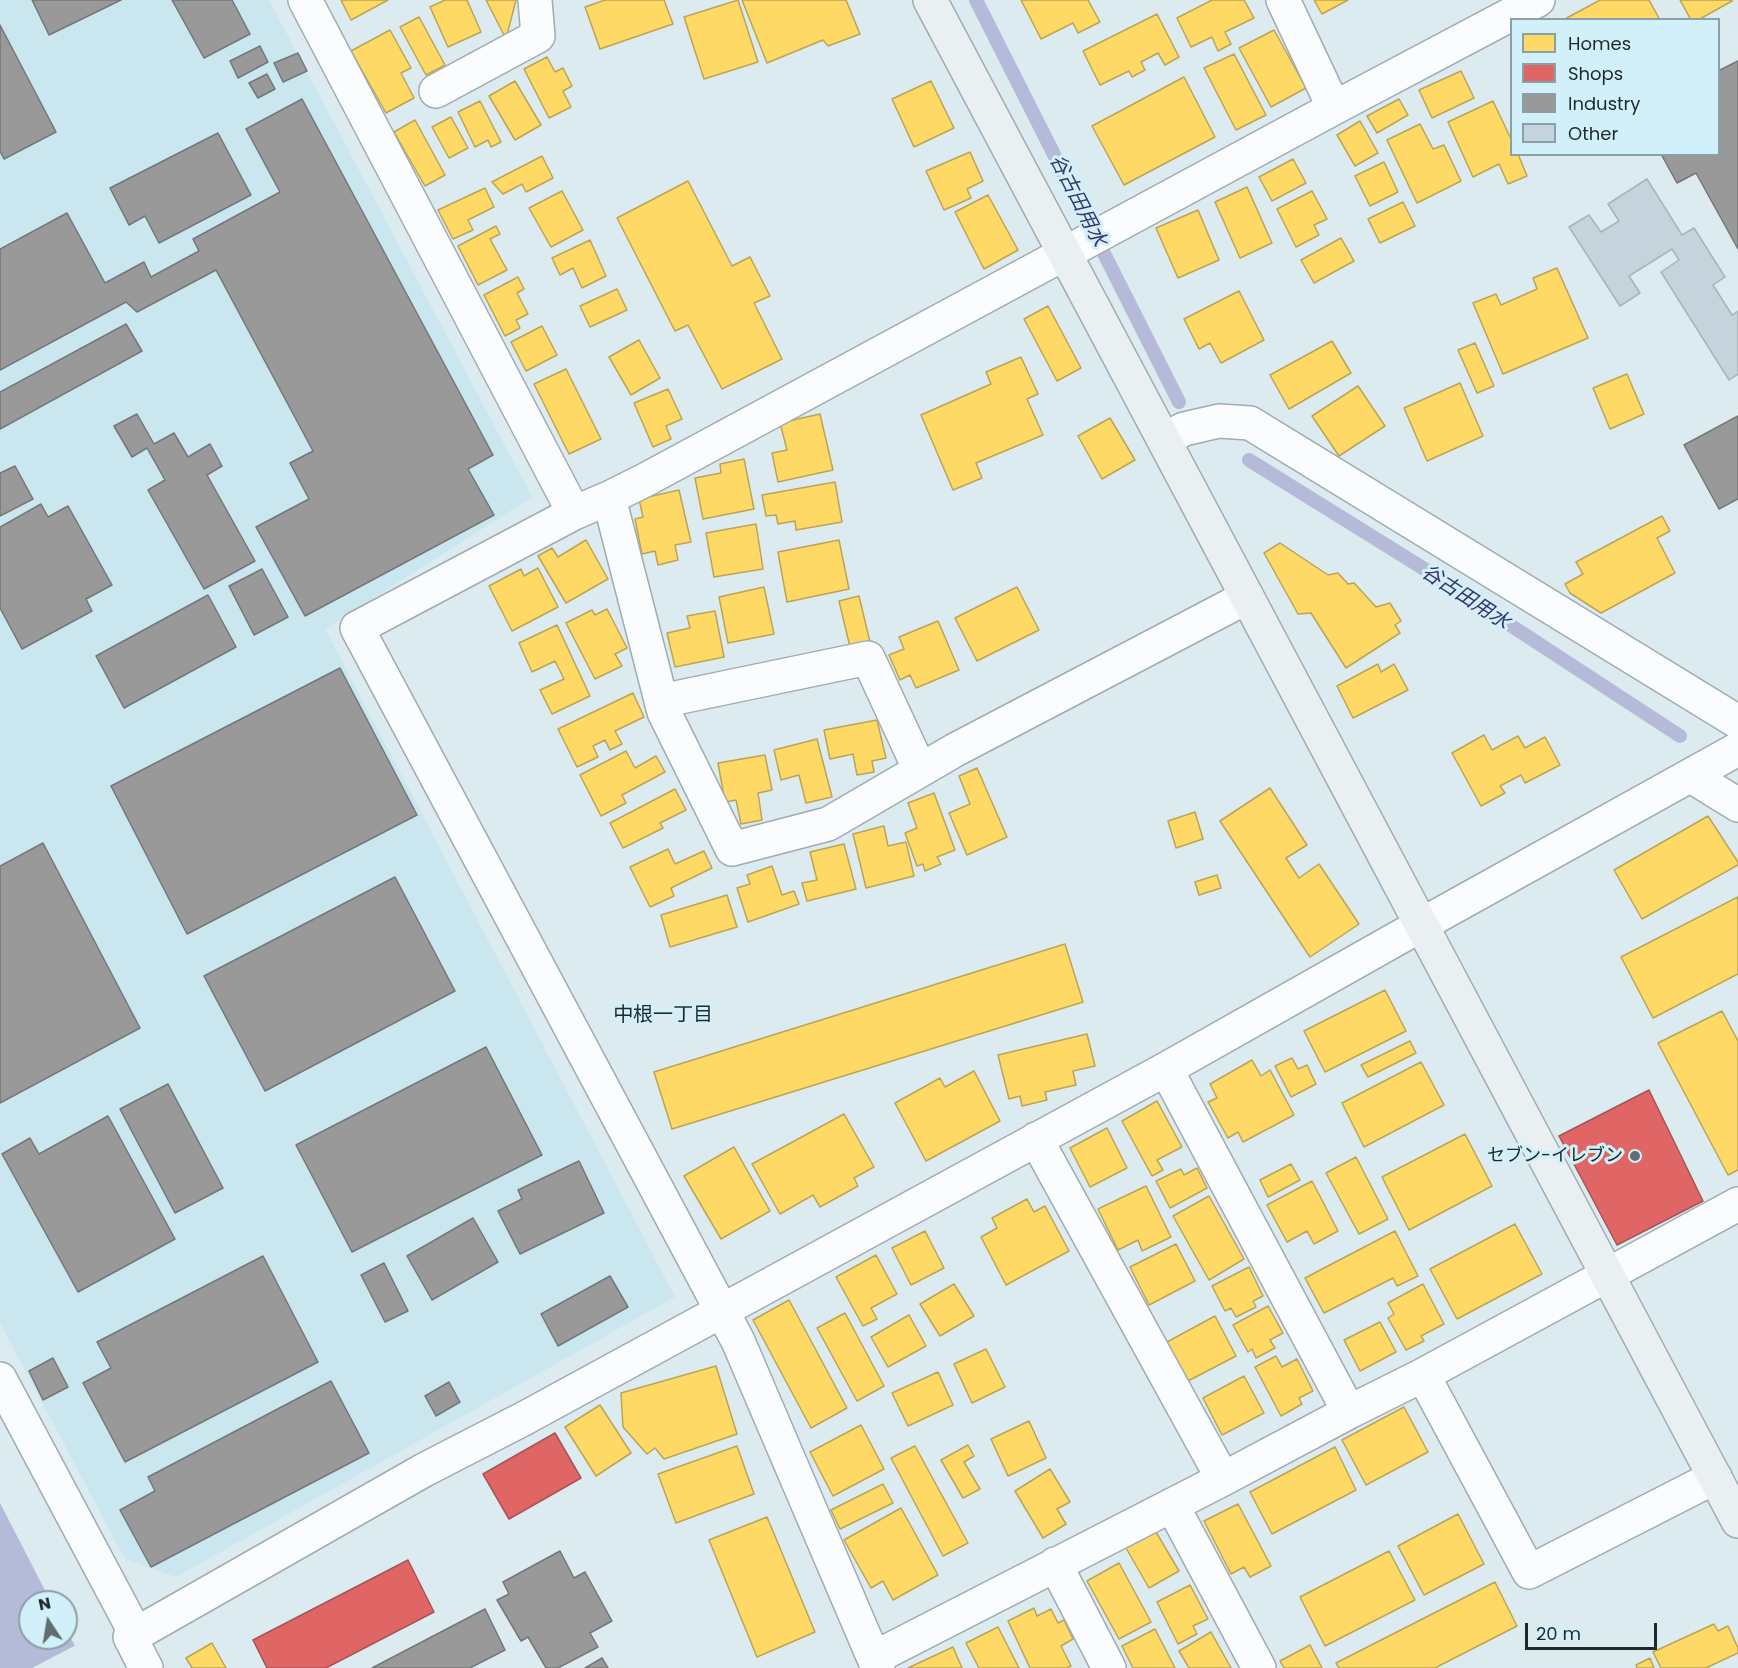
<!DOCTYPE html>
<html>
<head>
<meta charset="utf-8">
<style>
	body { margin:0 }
	#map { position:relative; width:1738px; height:1668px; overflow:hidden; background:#dbebf0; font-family:Poppins,sans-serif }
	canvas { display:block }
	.legend { position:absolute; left:1510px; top:18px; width:210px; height:138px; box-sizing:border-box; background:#d2f0f9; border:2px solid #8aa0a7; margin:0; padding:8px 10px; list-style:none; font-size:18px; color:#1e292c }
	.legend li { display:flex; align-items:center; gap:12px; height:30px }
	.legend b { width:30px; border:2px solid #8aa0a7 }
	.north { position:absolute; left:18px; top:1590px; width:60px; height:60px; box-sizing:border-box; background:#d2f0f9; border:2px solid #8aa0a7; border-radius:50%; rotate:348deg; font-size:16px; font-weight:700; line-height:24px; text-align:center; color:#1e292c }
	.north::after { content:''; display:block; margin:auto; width:21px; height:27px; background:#606d71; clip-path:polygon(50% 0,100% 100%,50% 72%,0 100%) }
	.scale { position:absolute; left:1525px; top:1623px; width:132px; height:27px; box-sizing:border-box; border:3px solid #1e292c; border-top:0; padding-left:8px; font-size:18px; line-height:21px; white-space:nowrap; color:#1e292c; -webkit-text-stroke:4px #d2f0f9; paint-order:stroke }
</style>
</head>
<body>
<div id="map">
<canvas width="1738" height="1668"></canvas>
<ul class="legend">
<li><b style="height:16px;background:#ffd966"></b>Homes</li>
<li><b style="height:16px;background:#e06666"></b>Shops</li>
<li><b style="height:16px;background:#999"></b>Industry</li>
<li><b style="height:16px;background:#c5d3dc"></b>Other</li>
</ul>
<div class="north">N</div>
<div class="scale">20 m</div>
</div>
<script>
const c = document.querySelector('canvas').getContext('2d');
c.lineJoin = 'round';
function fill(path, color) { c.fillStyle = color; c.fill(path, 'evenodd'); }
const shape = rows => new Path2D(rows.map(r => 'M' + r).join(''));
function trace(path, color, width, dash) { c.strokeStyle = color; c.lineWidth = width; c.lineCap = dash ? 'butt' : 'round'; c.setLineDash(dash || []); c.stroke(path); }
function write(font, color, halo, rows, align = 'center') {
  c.font = font + ' Poppins,"Noto Sans JP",sans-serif'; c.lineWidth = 6; c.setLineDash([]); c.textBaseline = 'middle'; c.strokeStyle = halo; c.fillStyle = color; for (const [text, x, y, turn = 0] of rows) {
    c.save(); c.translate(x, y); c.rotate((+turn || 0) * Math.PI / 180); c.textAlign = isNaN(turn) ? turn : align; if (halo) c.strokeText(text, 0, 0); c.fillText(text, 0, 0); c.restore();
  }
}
const built = shape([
	[0,0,269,0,532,497,325,629,675,1297,176,1577,125,1559,0,1323]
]);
const water = shape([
	[0,1503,51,1602,30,1602,30,1638,66,1638,66,1629,87,1668,0,1668]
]);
const pier = shape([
	[78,1644,90,1668,32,1668]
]);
const homes = shape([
	[341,0,388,0,351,20,341,0],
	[445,0,467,0,481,32,448,47,430,7,445,0],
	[486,0,516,0,506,39,486,0],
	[605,0,664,0,673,24,600,49,585,7,605,0],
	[738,0,758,62,704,79,684,17,738,0],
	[742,0,846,0,860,34,828,46,823,40,767,63,742,0],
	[1021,0,1088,0,1100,22,1078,33,1073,23,1041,39,1021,0],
	[1212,0,1244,0,1254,18,1225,32,1231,44,1218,51,1212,37,1191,47,1177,18,1212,0],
	[1314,0,1348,0,1322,14,1314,0],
	[1600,0,1649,0,1660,20,1563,20,1600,0],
	[1680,0,1732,0,1732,1,1698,20,1691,20,1680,0],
	[1157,14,1179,57,1165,65,1158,53,1141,62,1145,70,1132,77,1129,71,1100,85,1083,51,1157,14],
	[419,17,445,65,426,75,400,27,419,17],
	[390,30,411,68,401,73,414,98,386,113,351,51,390,30],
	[1274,30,1306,88,1271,107,1239,48,1274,30],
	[1234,54,1266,115,1236,130,1204,68,1234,54],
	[547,57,555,72,563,68,572,86,563,91,571,107,549,118,524,69,547,57],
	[1461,71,1474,98,1432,118,1419,90,1461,71],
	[1184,77,1215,137,1124,185,1092,126,1184,77],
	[515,81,541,125,515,140,489,96,515,81],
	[931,81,954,128,914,147,892,99,931,81],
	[1399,99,1408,115,1377,133,1367,116,1399,99],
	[480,101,501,142,491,147,488,140,475,147,458,112,480,101],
	[1493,101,1512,141,1512,154,1518,154,1527,176,1508,184,1499,164,1473,177,1448,122,1493,101],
	[451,117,468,148,449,158,432,127,451,117],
	[415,120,445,175,425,186,394,132,415,120],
	[1360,121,1378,153,1355,166,1337,135,1360,121],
	[1420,124,1433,149,1444,145,1461,181,1417,203,1387,140,1420,124],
	[970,152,983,181,967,189,971,198,944,210,926,171,970,152],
	[542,156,553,178,526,192,522,184,503,194,492,182,542,156],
	[1293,159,1306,183,1272,201,1259,177,1293,159],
	[1384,162,1398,192,1370,206,1355,176,1384,162],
	[688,181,732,266,750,257,770,296,754,303,782,359,722,389,688,325,675,331,617,218,688,181],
	[1247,187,1272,243,1240,258,1215,202,1247,187],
	[485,188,494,207,468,220,473,230,453,239,438,210,485,188],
	[562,191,583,230,551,247,529,208,562,191],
	[1312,191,1327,219,1314,225,1319,235,1296,247,1277,209,1312,191],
	[988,195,1018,250,984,269,955,212,988,195],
	[1403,202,1415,226,1380,243,1368,219,1403,202],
	[1198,210,1219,260,1178,278,1156,228,1198,210],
	[496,226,500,234,490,239,507,270,478,285,458,246,496,226],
	[1341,238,1354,261,1314,283,1301,260,1341,238],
	[590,240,606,276,582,288,573,268,560,275,552,258,590,240],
	[1557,268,1588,338,1503,374,1473,303,1496,294,1501,305,1537,289,1533,278,1557,268],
	[518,277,524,289,517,293,528,314,516,320,520,328,505,336,484,295,518,277],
	[617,289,627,310,590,327,580,306,617,289],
	[1239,291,1264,340,1221,363,1210,343,1199,349,1184,319,1239,291],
	[1048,306,1081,368,1057,381,1024,319,1048,306],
	[542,326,557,355,526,371,511,342,542,326],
	[639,340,660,378,631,395,609,357,639,340],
	[1332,341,1351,373,1289,409,1270,375,1332,341],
	[1475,343,1494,386,1477,393,1458,350,1475,343],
	[1021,357,1038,394,1027,399,1043,435,976,463,982,478,953,490,921,415,991,384,986,372,1021,357],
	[566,369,601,439,569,454,534,384,566,369],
	[1627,374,1644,414,1610,429,1593,388,1627,374],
	[1460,383,1483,436,1427,461,1404,408,1460,383],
	[1358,386,1385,426,1339,456,1312,416,1358,386],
	[668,389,682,419,666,426,671,439,653,447,634,403,668,389],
	[820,414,833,470,778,482,772,453,787,450,780,423,820,414],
	[1110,418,1135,460,1102,479,1078,436,1110,418],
	[744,459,754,509,703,519,695,478,721,473,720,464,744,459],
	[835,482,842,522,796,530,795,521,778,524,776,515,766,516,762,495,835,482],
	[679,490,691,542,675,545,678,560,658,565,655,551,642,554,635,519,643,517,639,499,679,490],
	[1662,516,1670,531,1657,538,1675,573,1601,613,1570,593,1565,584,1583,574,1576,562,1662,516],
	[756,524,763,569,714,577,706,533,756,524],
	[586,540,608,579,566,603,538,556,552,548,558,557,586,540],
	[839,540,849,589,787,602,778,552,839,540],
	[1280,543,1328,575,1338,573,1348,584,1354,583,1376,607,1390,603,1401,621,1395,625,1400,633,1346,668,1311,613,1298,614,1264,553,1280,543],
	[538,568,558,607,512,631,489,586,521,569,524,576,538,568],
	[764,587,774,634,728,643,719,597,764,587],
	[1017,587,1039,630,977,661,955,618,1017,587],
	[859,596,870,642,850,647,839,601,859,596],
	[607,609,627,648,615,654,622,666,595,679,566,623,592,610,595,615,607,609],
	[715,611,724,657,675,667,667,633,690,628,687,616,715,611],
	[938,621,959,670,916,688,910,675,900,680,889,655,904,649,899,637,938,621],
	[557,625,590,696,552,714,540,690,564,679,555,661,532,672,519,643,557,625],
	[1378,664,1381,672,1394,664,1408,690,1353,718,1337,686,1378,664],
	[633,693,644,717,615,731,622,744,610,750,605,740,593,746,598,757,577,767,558,729,633,693],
	[877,720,886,758,872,761,874,772,857,775,853,754,830,759,824,730,877,720],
	[1484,735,1492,750,1518,736,1525,748,1545,737,1560,765,1525,783,1521,775,1500,786,1505,793,1481,806,1452,753,1484,735],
	[817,739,832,797,806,803,799,775,781,780,774,750,817,739],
	[626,751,635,768,656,756,665,772,622,795,626,803,601,816,580,775,626,751],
	[765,755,772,790,758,793,762,820,741,824,736,800,725,802,718,763,765,755],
	[977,768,1007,837,967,855,949,813,970,804,959,776,977,768],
	[1270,788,1307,845,1286,858,1299,878,1319,864,1359,924,1310,957,1220,821,1270,788],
	[675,789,686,810,660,823,663,828,623,848,610,823,675,789],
	[934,793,955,850,937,857,941,864,925,871,923,864,917,866,905,833,917,828,908,803,934,793],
	[1195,812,1203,839,1176,848,1168,821,1195,812],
	[1708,816,1738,862,1738,865,1642,919,1614,870,1708,816],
	[884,826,888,846,906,842,914,876,866,888,853,834,884,826],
	[844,844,856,889,807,901,802,883,817,880,810,852,844,844],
	[668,849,675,864,704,851,712,868,671,888,674,896,650,907,630,867,668,849],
	[772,866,782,895,794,891,799,904,748,922,737,888,750,884,747,875,772,866],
	[1217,875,1221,888,1199,895,1195,882,1217,875],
	[727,895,737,927,670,947,661,915,727,895],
	[1738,897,1738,974,1653,1018,1621,957,1738,897],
	[1065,944,1083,1002,672,1129,654,1072,1065,944],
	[1385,990,1406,1031,1325,1072,1304,1031,1385,990],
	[1722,1011,1738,1041,1738,1170,1728,1175,1658,1043,1722,1011],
	[1087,1034,1095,1066,1073,1071,1076,1085,1045,1092,1047,1100,1022,1106,1020,1096,1009,1099,998,1055,1087,1034],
	[1410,1041,1416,1053,1368,1077,1361,1065,1410,1041],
	[1292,1058,1298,1069,1307,1065,1316,1084,1291,1097,1275,1066,1292,1058],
	[1252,1060,1261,1076,1270,1070,1294,1115,1243,1142,1238,1132,1228,1138,1208,1102,1217,1098,1210,1084,1252,1060],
	[1421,1062,1444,1105,1364,1147,1342,1103,1421,1062],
	[974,1071,1000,1121,926,1161,895,1103,940,1078,945,1087,974,1071],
	[1157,1101,1182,1147,1157,1160,1163,1170,1152,1176,1122,1121,1157,1101],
	[844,1114,874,1167,854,1178,858,1186,820,1207,813,1195,780,1214,752,1164,844,1114],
	[1107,1128,1127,1168,1090,1187,1070,1148,1107,1128],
	[1465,1134,1492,1186,1409,1230,1382,1177,1465,1134],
	[734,1147,770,1211,721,1239,684,1176,734,1147],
	[1356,1157,1388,1219,1359,1234,1326,1173,1356,1157],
	[1291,1164,1300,1180,1268,1197,1260,1180,1291,1164],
	[1197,1168,1207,1188,1170,1208,1156,1181,1181,1169,1184,1175,1197,1168],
	[1312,1181,1338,1231,1314,1244,1307,1231,1287,1242,1267,1205,1312,1181],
	[1146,1186,1171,1237,1142,1251,1138,1240,1118,1250,1098,1209,1146,1186],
	[1209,1196,1244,1259,1209,1280,1173,1216,1209,1196],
	[1027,1199,1034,1212,1045,1206,1069,1251,1006,1285,981,1237,997,1228,992,1218,1027,1199],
	[1515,1224,1542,1274,1457,1319,1430,1269,1515,1224],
	[925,1231,944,1268,911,1285,892,1248,925,1231],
	[1395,1231,1418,1276,1397,1286,1393,1278,1324,1313,1305,1278,1395,1231],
	[1176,1244,1195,1281,1149,1305,1130,1267,1176,1244],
	[876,1255,897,1294,871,1308,877,1319,863,1326,836,1277,876,1255],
	[1249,1267,1263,1296,1253,1301,1256,1307,1236,1317,1231,1308,1225,1311,1212,1286,1249,1267],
	[954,1284,974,1316,940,1336,920,1304,954,1284],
	[1423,1284,1444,1324,1421,1336,1424,1341,1406,1350,1388,1318,1394,1314,1388,1303,1423,1284],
	[789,1300,847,1408,811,1428,753,1320,789,1300],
	[1268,1306,1283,1333,1270,1340,1275,1348,1256,1358,1252,1349,1248,1352,1233,1325,1268,1306],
	[845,1313,884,1386,857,1401,817,1328,845,1313],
	[909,1315,926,1346,888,1367,871,1337,909,1315],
	[1215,1316,1236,1356,1188,1381,1167,1342,1215,1316],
	[1380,1322,1396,1352,1360,1371,1344,1340,1380,1322],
	[986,1349,1005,1387,972,1403,954,1364,986,1349],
	[1276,1356,1282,1367,1297,1359,1313,1391,1299,1398,1302,1404,1281,1416,1255,1367,1276,1356],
	[716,1366,737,1434,664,1459,655,1448,647,1454,623,1427,621,1393,716,1366],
	[938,1372,953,1405,908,1426,892,1393,938,1372],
	[1244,1376,1264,1413,1222,1435,1203,1398,1244,1376],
	[600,1405,631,1453,596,1476,565,1427,600,1405],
	[1404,1407,1428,1452,1366,1485,1342,1440,1404,1407],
	[1029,1421,1046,1458,1008,1476,991,1439,1029,1421],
	[861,1425,884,1469,833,1496,810,1452,861,1425],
	[968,1445,974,1456,964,1462,980,1489,963,1498,941,1460,968,1445],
	[737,1446,754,1494,676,1523,658,1474,737,1446],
	[915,1446,968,1543,943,1556,891,1458,915,1446],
	[1335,1447,1356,1490,1272,1534,1250,1492,1335,1447],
	[1050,1469,1070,1502,1057,1509,1066,1524,1043,1538,1015,1491,1050,1469],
	[883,1484,893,1503,840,1529,831,1510,883,1484],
	[1238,1504,1271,1566,1250,1577,1244,1567,1231,1574,1204,1521,1238,1504],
	[901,1508,938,1575,893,1600,883,1581,871,1588,844,1540,901,1508],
	[1458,1514,1484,1564,1424,1595,1398,1546,1458,1514],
	[767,1517,815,1632,757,1657,709,1540,767,1517],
	[1156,1532,1179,1571,1149,1588,1126,1548,1156,1532],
	[1389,1551,1415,1600,1325,1646,1300,1597,1389,1551],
	[1119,1563,1151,1622,1119,1639,1087,1581,1119,1563],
	[1495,1582,1517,1626,1435,1668,1339,1668,1336,1663,1495,1582],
	[1190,1585,1208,1619,1193,1626,1197,1634,1178,1644,1157,1602,1190,1585],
	[1034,1608,1037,1616,1051,1609,1058,1623,1064,1620,1073,1639,1061,1646,1071,1666,1067,1668,1030,1668,1008,1621,1034,1608],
	[1714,1624,1718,1631,1728,1626,1738,1648,1738,1653,1706,1668,1661,1668,1653,1652,1714,1624],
	[998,1627,1019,1668,979,1668,966,1643,998,1627],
	[1155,1629,1175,1668,1133,1668,1122,1646,1155,1629],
	[1211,1632,1231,1668,1189,1668,1179,1651,1211,1632],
	[212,1643,226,1668,192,1668,186,1658,212,1643],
	[1310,1645,1322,1668,1284,1668,1280,1661,1310,1645],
	[953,1647,962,1668,908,1668,953,1647],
	[1650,1658,1654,1668,1637,1668,1636,1665,1650,1658]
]);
const shops = shape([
	[1649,1090,1703,1201,1617,1245,1559,1136,1649,1090],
	[555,1433,581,1478,509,1519,483,1474,555,1433],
	[408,1560,434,1612,326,1668,267,1668,253,1640,408,1560]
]);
const industry = shape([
	[32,0,121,0,49,35,32,0],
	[172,0,232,0,250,34,204,58,172,0],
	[0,25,56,132,4,159,0,151,0,25],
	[260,46,268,62,238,78,230,61,260,46],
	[298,53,307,71,283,82,274,63,298,53],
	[1738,61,1738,249,1696,173,1677,183,1661,154,1718,154,1718,71,1738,61],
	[267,74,275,89,258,98,249,83,267,74],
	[302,99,493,455,468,469,494,515,305,616,256,527,309,499,290,463,313,451,216,270,137,312,126,302,0,370,0,249,67,213,105,283,144,262,151,277,199,251,193,239,280,192,246,129,302,99],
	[218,133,251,195,159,243,145,216,129,225,110,188,218,133],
	[126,324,142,351,0,429,0,392,126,324],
	[137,414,154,444,174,433,188,457,210,444,222,466,207,475,255,561,204,589,148,490,165,480,147,448,132,457,114,426,137,414],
	[1738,416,1738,499,1719,509,1684,445,1738,416],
	[15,466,33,499,0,516,0,473,15,466],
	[41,504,48,517,68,506,112,585,86,599,92,611,22,649,0,608,0,527,41,504],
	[262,569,288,617,254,635,229,586,262,569],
	[208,595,236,647,124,708,96,656,208,595],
	[340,668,417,815,187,934,111,786,340,668],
	[43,843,140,1028,0,1103,0,866,43,843],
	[395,877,455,991,265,1091,204,976,395,877],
	[486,1047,542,1155,352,1252,296,1145,486,1047],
	[168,1084,223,1188,175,1213,120,1109,168,1084],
	[108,1116,175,1239,78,1292,2,1154,30,1138,39,1154,108,1116],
	[579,1161,604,1213,520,1254,498,1211,522,1199,518,1190,579,1161],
	[473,1218,498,1262,432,1300,407,1256,473,1218],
	[263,1256,318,1362,125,1462,83,1383,111,1368,97,1342,263,1256],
	[384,1263,408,1311,385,1322,361,1275,384,1263],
	[610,1276,628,1307,558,1346,541,1314,610,1276],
	[53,1358,68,1387,43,1400,29,1371,53,1358],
	[331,1381,369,1453,151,1567,120,1510,155,1491,148,1477,331,1381],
	[449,1382,460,1402,436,1416,425,1396,449,1382],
	[560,1551,574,1578,585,1572,612,1621,590,1633,598,1647,558,1668,546,1668,528,1637,521,1641,497,1600,509,1594,503,1582,560,1551],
	[485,1609,505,1650,470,1668,372,1668,485,1609],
	[602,1658,608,1668,585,1668,602,1658]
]);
const stream = shape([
	[976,0,1179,402],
	[1249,460,1426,570,1680,736]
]);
const building = shape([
	[1647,179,1682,235,1694,228,1725,277,1713,285,1732,315,1738,311,1738,374,1729,380,1661,272,1679,260,1672,249,1629,276,1640,293,1620,306,1569,227,1589,215,1601,232,1619,221,1608,204,1647,179]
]);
const street = shape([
	[305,0,574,513],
	[1283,0,1334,108],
	[436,91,538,36,535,0],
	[1164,440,1184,429,1219,421,1250,423,1738,722],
	[609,498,664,712,732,849,828,824,955,750,1247,597],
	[661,701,868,658,920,770],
	[1691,776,1738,805],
	[1166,1069,1349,1412],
	[1036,1139,1223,1479],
	[1423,1375,1529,1572,1715,1477],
	[0,1379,136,1634],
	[1172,1505,1259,1668],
	[1055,1564,1109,1668],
	[874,1658,1223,1479,1349,1412,1423,1375,1738,1204],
	[146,1668,130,1637,136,1634,424,1470,525,1418,1166,1069,1421,925,1738,749],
	[878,1668,738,1341,357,628,574,513,609,498,647,479,1334,108,1538,0]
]);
const secondary = shape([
	[930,0,1738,1521]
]);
const markers = [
	[1635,1156,6,"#606d71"]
];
const poiNames = [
	["セブン-イレブン",1623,1156]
];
const waterNames = [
	["谷古田用水",1077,201,63],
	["谷古田用水",1465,598,33]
];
const neighbourhoodNames = [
	["中根一丁目",663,1016]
];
fill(built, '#cae6ef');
fill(water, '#b5bad9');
fill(pier, '#dbebf0');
fill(homes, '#ffd966');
trace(homes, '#bca455', 1.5);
fill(shops, '#e06666');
trace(shops, '#a65455', 1.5);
fill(industry, '#999');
trace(industry, '#747778', 1.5);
trace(stream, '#b5bad9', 14);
fill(building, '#c5d3dc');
trace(building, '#a9b3b9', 1.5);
trace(street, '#a0acb0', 36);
trace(secondary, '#a0acb0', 36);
trace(street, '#fafcfd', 33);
trace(secondary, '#eaf0f1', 33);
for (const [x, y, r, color] of markers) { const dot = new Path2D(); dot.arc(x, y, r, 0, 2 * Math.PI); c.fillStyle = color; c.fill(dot); trace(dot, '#d2f0f9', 2); }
write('18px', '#1e292c', '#d2f0f9', poiNames, 'right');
write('italic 20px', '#3a346b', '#d2f0f9', waterNames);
write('20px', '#1e292c', '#d2f0f9', neighbourhoodNames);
</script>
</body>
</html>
